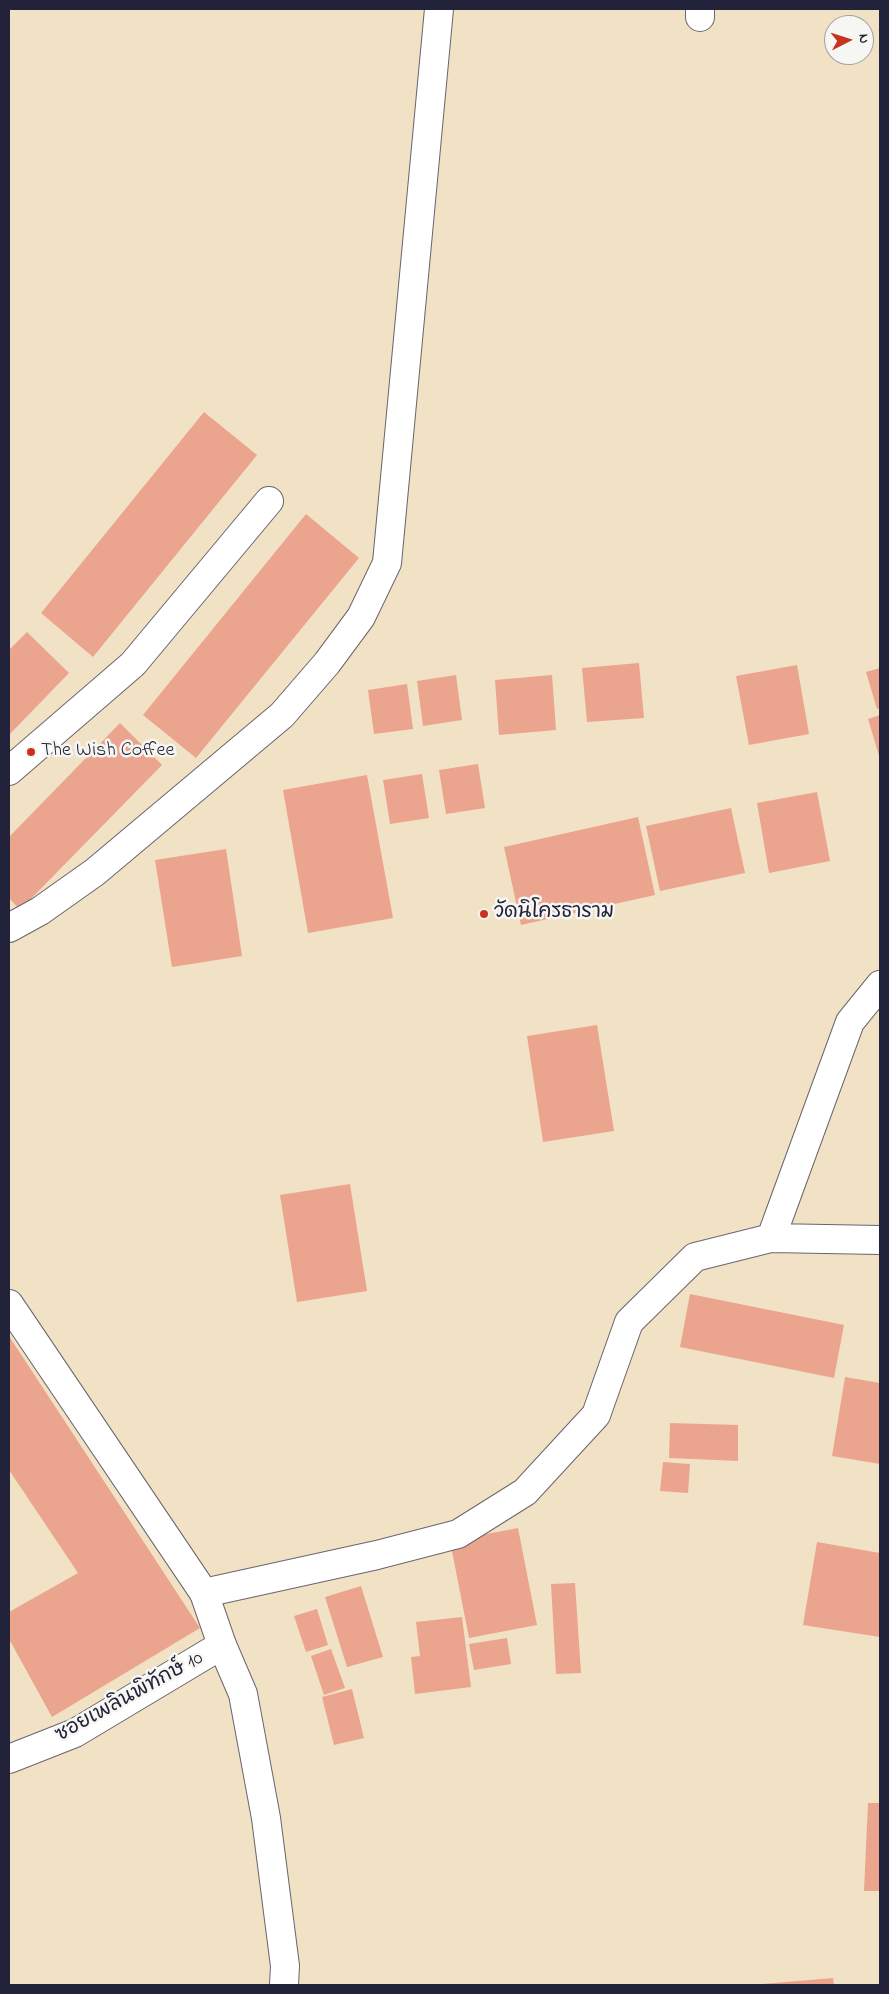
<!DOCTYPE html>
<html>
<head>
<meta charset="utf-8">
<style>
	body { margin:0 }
	#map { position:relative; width:889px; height:1994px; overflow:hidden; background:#f1e2c5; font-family:"Indie Flower",sans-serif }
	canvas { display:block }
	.frame { position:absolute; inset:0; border:10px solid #22223b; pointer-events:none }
	.north { position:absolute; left:824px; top:15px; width:50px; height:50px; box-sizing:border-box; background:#f6f6f2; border:1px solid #a1a1a9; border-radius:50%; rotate:85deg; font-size:14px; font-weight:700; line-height:20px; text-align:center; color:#22223b }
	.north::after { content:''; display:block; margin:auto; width:18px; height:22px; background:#c8321e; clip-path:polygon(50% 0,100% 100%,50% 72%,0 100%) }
</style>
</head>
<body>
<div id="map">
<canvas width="889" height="1994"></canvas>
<div class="frame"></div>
<div class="north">N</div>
</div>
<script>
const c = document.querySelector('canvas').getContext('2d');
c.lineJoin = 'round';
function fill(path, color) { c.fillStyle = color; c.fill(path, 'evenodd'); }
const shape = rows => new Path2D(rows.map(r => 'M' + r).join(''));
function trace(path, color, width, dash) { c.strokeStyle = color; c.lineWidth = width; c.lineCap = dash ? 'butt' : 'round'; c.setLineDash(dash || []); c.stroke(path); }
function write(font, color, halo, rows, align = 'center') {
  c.font = font + ' "Indie Flower","Playpen Sans Thai",sans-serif'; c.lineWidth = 5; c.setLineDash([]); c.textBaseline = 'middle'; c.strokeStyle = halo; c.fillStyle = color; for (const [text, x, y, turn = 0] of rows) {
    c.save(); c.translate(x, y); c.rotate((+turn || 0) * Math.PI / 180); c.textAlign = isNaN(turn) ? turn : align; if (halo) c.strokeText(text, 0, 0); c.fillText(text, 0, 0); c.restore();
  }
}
const building = shape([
	[204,412,257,455,93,657,41,613],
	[306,514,359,558,196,758,143,715],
	[27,632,69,673,9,735,9,650],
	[639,663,644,718,587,722,582,668],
	[797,665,809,734,749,745,736,676],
	[880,668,880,708,877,709,866,672],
	[456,675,462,720,423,726,417,681],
	[552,675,556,730,499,735,495,680],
	[407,684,413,729,374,734,368,690],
	[880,715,880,759,868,719],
	[120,723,162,765,20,910,9,898,9,837],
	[478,764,485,808,446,814,439,770],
	[422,774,429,818,390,824,383,780],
	[367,775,393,918,308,933,283,790],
	[817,792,830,861,769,873,757,803],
	[731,808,745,873,660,891,646,826],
	[638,817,655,895,521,925,504,847],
	[226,849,242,956,172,967,155,860],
	[597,1025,614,1131,543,1142,527,1036],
	[350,1184,367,1291,297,1302,280,1195],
	[690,1294,844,1325,834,1378,680,1347],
	[9,1336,200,1628,52,1717,9,1639,9,1612,78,1573,9,1470],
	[845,1377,880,1383,880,1464,832,1456],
	[670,1423,738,1425,738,1461,669,1458],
	[663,1462,690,1464,688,1493,660,1491],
	[518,1528,537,1625,469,1638,450,1541],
	[817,1542,880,1553,880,1637,803,1625],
	[575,1583,581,1673,556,1674,551,1584],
	[361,1586,383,1657,347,1667,325,1597],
	[317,1609,328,1645,306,1652,294,1616],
	[462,1617,471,1687,415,1694,411,1657,420,1656,416,1622],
	[507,1638,511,1664,474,1670,469,1644],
	[331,1649,345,1688,324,1695,311,1656],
	[352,1689,364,1738,334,1745,322,1697],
	[868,1803,880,1803,880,1891,864,1891],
	[833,1978,834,1985,762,1985,762,1984]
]);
const street = shape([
	[700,9,700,17],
	[9,771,133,664,269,501],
	[9,928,40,911,95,872,282,715,327,663,361,617,387,563,439,9],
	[771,1238,850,1022,880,985],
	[204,1593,377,1555,458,1534,525,1492,596,1415,629,1322,695,1257,771,1238,880,1240],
	[9,1759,75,1733,222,1645]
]);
const secondary = shape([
	[9,1304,204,1593,222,1645,243,1694,266,1818,285,1966,284,1985]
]);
const markers = [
	[31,752,5,"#c8321e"],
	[484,914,5,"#c8321e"]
];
const poiNames = [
	["The Wish Coffee",41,752],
	["วัดนิโครธาราม",494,914]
];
const streetNames = [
	["ซอยเพลินพิทักษ์ 10",130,1698,-29]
];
fill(building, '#eba48e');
trace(street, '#6a656b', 30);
trace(secondary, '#6a656b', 30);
trace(street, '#fff', 28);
trace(secondary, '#fff', 28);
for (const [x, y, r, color] of markers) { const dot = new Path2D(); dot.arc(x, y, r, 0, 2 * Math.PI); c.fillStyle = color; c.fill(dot); trace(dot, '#f6f6f2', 2); }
write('20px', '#22223b', '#f6f6f2', poiNames, 'left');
write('20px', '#22223b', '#f6f6f2', streetNames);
</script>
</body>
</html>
